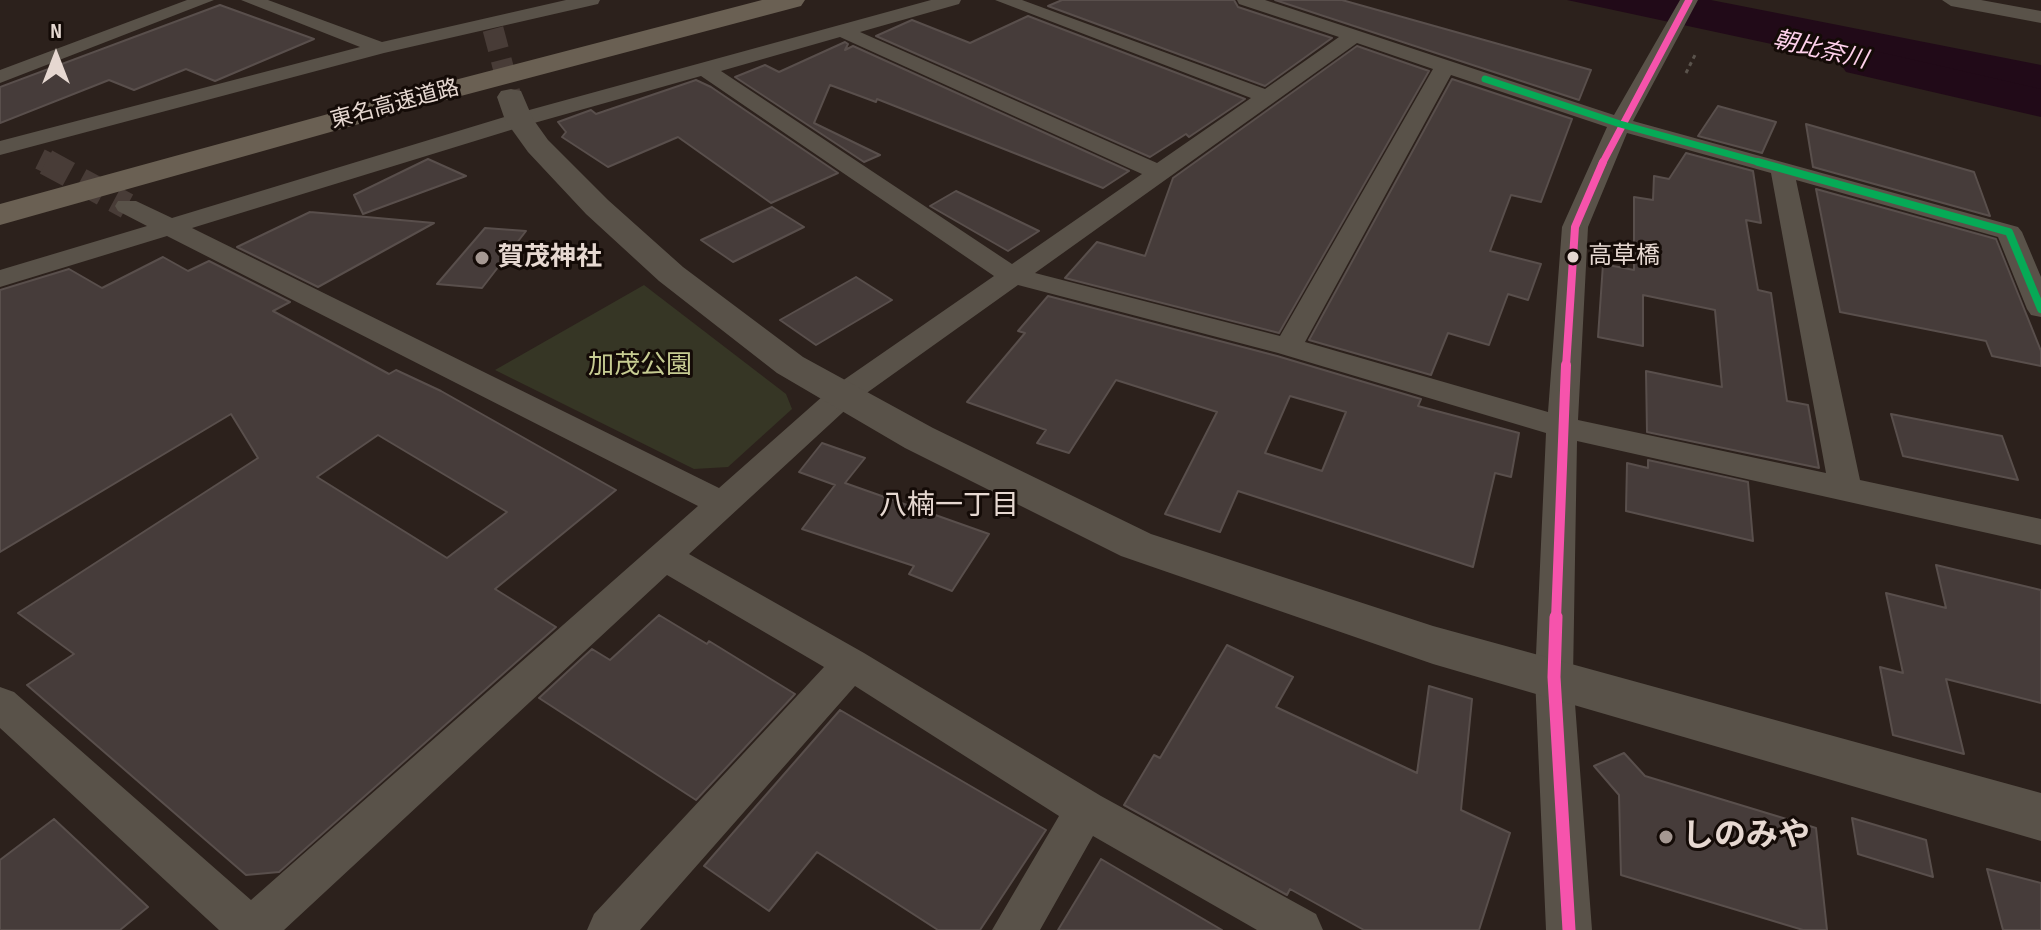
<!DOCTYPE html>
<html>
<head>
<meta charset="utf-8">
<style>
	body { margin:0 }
	#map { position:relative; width:2041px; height:930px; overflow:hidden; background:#2c211c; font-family:"Sofia Sans Condensed",sans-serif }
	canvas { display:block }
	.north { position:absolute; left:16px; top:16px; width:80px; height:80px; -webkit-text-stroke:6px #140b07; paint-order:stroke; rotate:0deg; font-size:22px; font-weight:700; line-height:32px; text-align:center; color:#e6d8d1 }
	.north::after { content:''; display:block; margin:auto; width:28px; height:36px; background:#e6d8d1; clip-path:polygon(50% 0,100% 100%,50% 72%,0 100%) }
</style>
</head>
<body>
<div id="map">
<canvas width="2041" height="930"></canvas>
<div class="north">N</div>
</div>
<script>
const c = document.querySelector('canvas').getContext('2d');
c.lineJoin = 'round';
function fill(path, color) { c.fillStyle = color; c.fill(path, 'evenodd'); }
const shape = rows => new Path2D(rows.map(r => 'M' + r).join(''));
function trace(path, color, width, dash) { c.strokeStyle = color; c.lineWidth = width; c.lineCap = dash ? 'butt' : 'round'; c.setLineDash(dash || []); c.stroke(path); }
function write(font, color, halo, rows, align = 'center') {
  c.font = font + ' "Sofia Sans Condensed","Noto Sans JP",sans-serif'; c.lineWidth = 6; c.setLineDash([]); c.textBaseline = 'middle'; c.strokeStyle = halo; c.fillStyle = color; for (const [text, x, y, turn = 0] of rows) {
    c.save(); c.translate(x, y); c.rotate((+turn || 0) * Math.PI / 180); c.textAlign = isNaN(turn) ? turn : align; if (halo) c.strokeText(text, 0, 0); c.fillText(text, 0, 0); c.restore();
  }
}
const green = shape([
	[644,285,786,394,792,409,728,467,694,469,495,370]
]);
const water = shape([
	[1567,0,1711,0,2041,65,2041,102]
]);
const river = shape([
	[1862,48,2041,89,2041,117,1846,72,1839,62,1846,52,1862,48]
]);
const building = shape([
	[1062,0,1234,0,1238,7,1332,38,1265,86,1048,6,1062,0],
	[1275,0,1342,0,1591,70,1579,100,1275,0],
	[220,5,314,39,215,81,186,69,134,90,109,80,0,123,0,87,220,5],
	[1028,16,1245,99,1189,137,1186,134,1150,157,876,36,912,20,970,43,1028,16],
	[845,42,848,44,845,50,853,46,1129,171,1103,188,877,99,876,102,830,85,814,123,880,155,864,162,735,77,765,65,779,72,845,42],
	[1357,46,1429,71,1279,333,1065,278,1097,242,1145,256,1173,178,1357,46],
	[1452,79,1572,119,1541,202,1511,195,1490,251,1541,264,1528,300,1508,294,1489,345,1448,333,1431,375,1309,340,1452,79],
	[696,80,711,87,838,173,771,203,678,137,608,167,562,137,566,132,558,122,591,110,596,114,696,80],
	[1718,106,1776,122,1762,153,1698,136,1718,106],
	[1806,124,1974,172,1990,216,1813,167,1806,124],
	[1686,153,1753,171,1761,223,1746,220,1758,290,1771,293,1787,401,1808,405,1819,468,1647,432,1646,371,1722,387,1715,310,1643,295,1643,346,1598,337,1603,264,1634,270,1634,197,1653,200,1654,176,1669,179,1686,153],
	[428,159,466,176,363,214,354,195,428,159],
	[1816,189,1996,239,2041,351,2041,366,1992,356,1986,341,1840,312,1816,189],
	[956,191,1039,231,1008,251,930,206,956,191],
	[772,207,804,227,733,262,701,240,772,207],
	[310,212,434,223,318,287,237,247,310,212],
	[485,228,526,231,482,288,437,284,485,228],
	[163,257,188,271,209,261,290,302,273,311,389,374,396,370,441,391,616,490,495,589,556,627,279,872,246,875,27,685,74,654,18,613,258,458,231,414,0,552,0,290,69,269,102,288,163,257],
	[378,435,507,512,447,558,317,477,378,435],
	[856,277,892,300,816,345,780,320,856,277],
	[1048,296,1277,356,1421,399,1418,406,1519,433,1511,477,1495,473,1473,567,1238,491,1220,532,1165,514,1217,412,1116,380,1069,453,1037,443,1046,430,967,402,1025,333,1018,331,1048,296],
	[1290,396,1346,412,1322,471,1265,453,1290,396],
	[1891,414,2002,436,2018,480,1903,456,1891,414],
	[822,443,865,458,845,483,989,534,952,591,909,574,914,566,802,529,835,485,799,472,822,443],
	[1648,460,1748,482,1753,541,1626,511,1627,463,1648,468,1648,460],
	[1936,565,2041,590,2041,703,1946,679,1964,754,1893,735,1880,667,1903,673,1886,593,1946,608,1936,565],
	[659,615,707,644,709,641,795,694,696,800,539,698,592,649,610,660,659,615],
	[1227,645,1293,677,1276,707,1417,773,1429,686,1472,699,1461,810,1510,833,1479,930,1364,930,1290,889,1287,895,1124,805,1154,755,1160,758,1227,645],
	[840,710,1046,830,980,930,938,930,817,852,769,911,704,866,840,710],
	[1624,753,1645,776,1816,828,1827,930,1803,930,1621,875,1619,795,1594,766,1624,753],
	[1852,818,1926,840,1933,877,1858,854,1852,818],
	[54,819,148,907,120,930,0,930,0,860,54,819],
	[1101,859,1222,930,1058,930,1101,859],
	[1987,869,2041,883,2041,930,2003,930,1987,869]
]);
const minorTunnelFar1 = shape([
	[493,29,511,97],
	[40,159,50,164]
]);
const minorTunnel = shape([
	[46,162,127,206]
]);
const path = shape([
	[1686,73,1695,55]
]);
const minor = shape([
	[187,0,214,0,0,83,0,70,187,0],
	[241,0,268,0,382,42,566,0,600,0,598,4,384,53,0,155,0,141,360,47,241,0],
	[931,0,961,0,959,4,860,32,1157,163,1251,98,995,0,1022,0,1265,89,1339,37,1239,4,1237,0,1265,0,1614,115,1680,0,1698,0,1633,121,2018,227,2022,232,2041,277,2041,317,2031,315,2027,309,1998,237,1796,180,1860,480,2041,519,2041,545,1577,441,1573,677,1592,930,1546,930,1535,677,1546,433,1278,353,1018,285,854,402,689,554,864,653,1101,796,1316,914,1323,930,1257,930,1093,836,1040,930,992,930,1059,816,855,686,640,930,587,930,594,914,824,667,667,575,284,930,219,930,0,728,0,687,14,692,251,900,698,506,167,236,0,287,0,270,147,226,118,211,115,206,118,201,136,201,172,218,511,115,931,0],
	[840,37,1142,174,1012,264,721,71,840,37],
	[1357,43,1433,69,1280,336,1035,273,1357,43],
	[1451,75,1607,127,1562,227,1548,412,1305,342,1451,75],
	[701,76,994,276,832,388,719,488,192,228,527,125,701,76],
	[1627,133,1771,173,1826,473,1578,420,1588,227,1627,133],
	[1942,0,1981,0,2041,11,2041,23,1951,6,1942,0]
]);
const tertiary = shape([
	[511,89,521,91,533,119,548,140,608,200,683,267,803,357,933,428,1151,534,1433,626,2041,793,2041,841,1433,664,1121,556,905,448,777,373,659,281,586,214,528,152,505,120,497,97,501,91,511,89]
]);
const motorway = shape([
	[762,0,805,0,801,6,423,106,0,225,0,204,401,94,762,0]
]);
const bus1Far3 = shape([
	[1602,164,1689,0]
]);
const bus1Far2 = shape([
	[1566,367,1575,227,1603,162]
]);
const bus1Far1 = shape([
	[1556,619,1566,365]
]);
const bus1 = shape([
	[1556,617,1554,677,1569,930]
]);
const bus2Far1 = shape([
	[1485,79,1620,124,1765,164]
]);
const bus2 = shape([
	[1758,162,2009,232,2041,309]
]);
const markers = [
	[1573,257,7,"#e6d8d1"],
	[482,258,8,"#a59892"],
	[1666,837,8,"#a59892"]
];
const farStreetnames = [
	["東名高速道路",395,105,-15]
];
const farWaternames = [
	["朝比奈川",1820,51,13]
];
const busNames = [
	["高草橋",1588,257]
];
const poiNames = [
	["賀茂神社",498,258]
];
const parkNames = [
	["加茂公園",640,366]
];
const neighbourhoodNames = [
	["八楠一丁目",949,507]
];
const nearPoinames = [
	["しのみや",1682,837]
];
fill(green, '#363625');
fill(water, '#210a18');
fill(river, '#210a18');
fill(building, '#463c3a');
trace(building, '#594f4c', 2);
trace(minorTunnelFar1, '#483c37', 21, [21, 11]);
trace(minorTunnel, '#483c37', 26, [26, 13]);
trace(path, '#5a534c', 3, [4, 4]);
fill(minor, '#595249');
fill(tertiary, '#595249');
fill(motorway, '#6a6053');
trace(bus1Far3, '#f653ac', 7);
trace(bus1Far2, '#f653ac', 8);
trace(bus1Far1, '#f653ac', 10);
trace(bus1, '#f653ac', 13);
trace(bus2Far1, '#06aa56', 7);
trace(bus2, '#06aa56', 8);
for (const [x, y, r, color] of markers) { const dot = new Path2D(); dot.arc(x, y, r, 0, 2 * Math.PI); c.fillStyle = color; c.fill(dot); trace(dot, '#140b07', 3); }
write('22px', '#e6d8d1', '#140b07', farStreetnames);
write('italic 24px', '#ffd1ec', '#140b07', farWaternames);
write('24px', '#e6d8d1', '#140b07', busNames, 'left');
write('bold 26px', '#e6d8d1', '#140b07', poiNames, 'left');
write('26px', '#c7cc92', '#140b07', parkNames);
write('28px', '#e6d8d1', '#140b07', neighbourhoodNames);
write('bold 32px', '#e6d8d1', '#140b07', nearPoinames, 'left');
</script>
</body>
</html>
